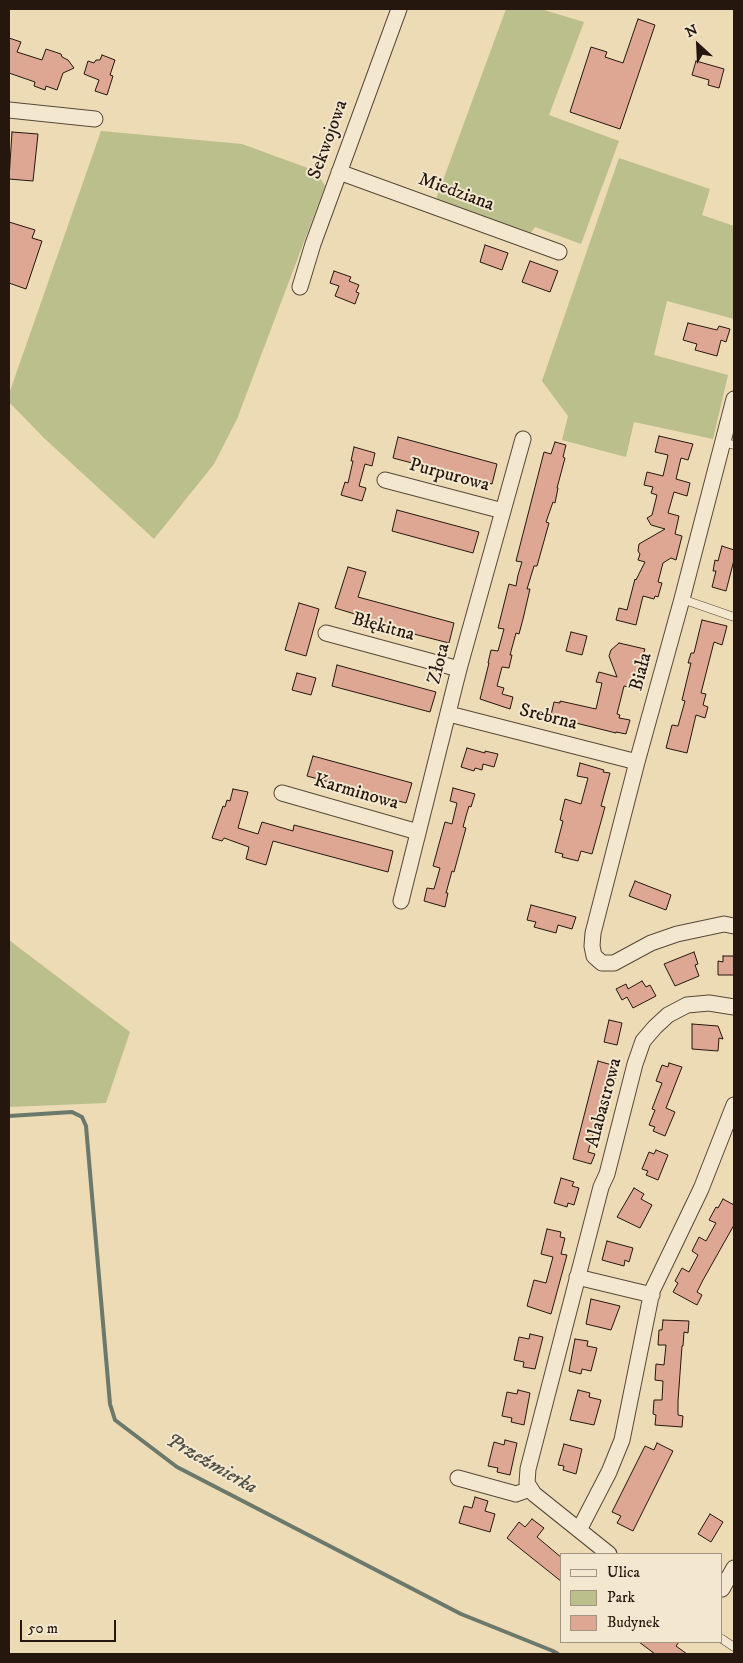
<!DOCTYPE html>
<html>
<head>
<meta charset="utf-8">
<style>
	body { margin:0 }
	#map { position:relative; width:743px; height:1663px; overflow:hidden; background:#ecdbb5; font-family:"IM FELL DW Pica",serif }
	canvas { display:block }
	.frame { position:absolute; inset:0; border:10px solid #25170e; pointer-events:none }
	.legend { position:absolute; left:560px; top:1553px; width:162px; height:90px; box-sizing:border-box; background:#f3e8cf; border:1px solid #a19482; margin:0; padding:6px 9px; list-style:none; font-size:15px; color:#25170e }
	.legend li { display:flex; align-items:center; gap:10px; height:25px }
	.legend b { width:25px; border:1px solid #a19482 }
	.north { position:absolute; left:673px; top:20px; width:50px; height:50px; -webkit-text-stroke:4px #f3e8cf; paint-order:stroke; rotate:335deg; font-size:14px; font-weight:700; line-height:20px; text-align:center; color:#25170e }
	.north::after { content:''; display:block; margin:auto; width:18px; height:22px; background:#25170e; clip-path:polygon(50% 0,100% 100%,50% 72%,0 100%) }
	.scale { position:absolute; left:20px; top:1620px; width:96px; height:22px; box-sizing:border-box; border:2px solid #25170e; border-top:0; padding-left:6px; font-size:15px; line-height:18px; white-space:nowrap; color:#25170e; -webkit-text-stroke:4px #f3e8cf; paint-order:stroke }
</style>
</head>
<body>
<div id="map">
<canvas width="743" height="1663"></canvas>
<div class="frame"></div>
<ul class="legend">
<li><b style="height:6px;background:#f3e8cf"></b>Ulica</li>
<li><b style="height:14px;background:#babf8b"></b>Park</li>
<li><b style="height:14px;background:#dda793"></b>Budynek</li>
</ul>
<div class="north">N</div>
<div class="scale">50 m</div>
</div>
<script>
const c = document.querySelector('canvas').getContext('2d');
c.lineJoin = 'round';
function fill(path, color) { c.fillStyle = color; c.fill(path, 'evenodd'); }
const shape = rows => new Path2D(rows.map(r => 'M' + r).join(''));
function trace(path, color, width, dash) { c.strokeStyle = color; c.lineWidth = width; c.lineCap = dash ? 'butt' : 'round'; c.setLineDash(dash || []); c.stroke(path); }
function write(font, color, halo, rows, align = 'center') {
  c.font = font + ' "IM FELL DW Pica",serif'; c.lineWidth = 4; c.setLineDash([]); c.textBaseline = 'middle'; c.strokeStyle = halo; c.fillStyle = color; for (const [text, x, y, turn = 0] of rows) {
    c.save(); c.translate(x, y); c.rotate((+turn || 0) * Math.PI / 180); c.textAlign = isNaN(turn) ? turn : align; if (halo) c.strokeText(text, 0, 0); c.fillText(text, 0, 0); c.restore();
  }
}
const green = shape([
	[506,9,541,9,584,22,549,115,619,141,581,244,535,227,530,234,435,202],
	[101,131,242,144,316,171,325,186,237,419,214,464,154,539,44,438,9,402,9,394],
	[619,158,710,189,702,215,734,226,734,319,667,301,654,355,728,375,713,439,634,422,626,457,562,440,568,416,542,381],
	[9,940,130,1032,106,1103,9,1107]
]);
const stream = shape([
	[9,1116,72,1112,82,1117,86,1126,110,1404,115,1420,177,1467,461,1614,553,1651,558,1654]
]);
const building = shape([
	[638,19,655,25,620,129,570,112,591,47,607,52,605,57,623,63,638,19],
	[9,38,21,42,17,52,42,60,46,49,61,54,62,57,68,60,74,68,63,73,57,90,46,86,45,90,34,86,35,82,9,73,9,38],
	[102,55,115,60,110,75,113,76,107,95,95,91,99,80,84,74,88,61,94,63,96,60,100,60,102,55],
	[696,61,724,69,719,88,708,85,709,80,692,75,696,61],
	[12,132,38,134,33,181,9,179,12,132],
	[9,222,35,230,32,238,42,241,26,289,9,283,9,222],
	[485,245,508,253,502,270,480,262,485,245],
	[530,261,558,271,550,292,522,282,530,261],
	[334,271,351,277,349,281,359,285,356,292,359,293,355,304,335,296,339,286,330,283,334,271],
	[688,323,717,330,719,326,730,329,726,342,721,340,717,356,695,350,697,344,683,340,688,323],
	[659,436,693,444,688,460,681,458,676,479,690,483,687,496,674,492,668,513,679,516,675,534,682,536,676,560,671,558,663,563,658,582,662,583,658,597,655,596,654,599,643,596,636,625,616,620,619,608,627,610,635,579,636,580,645,562,638,560,640,554,638,551,639,544,665,529,651,525,647,518,652,515,657,495,651,493,653,487,644,485,647,472,663,476,668,455,655,452,659,436],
	[398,437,497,464,492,484,393,458,398,437],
	[555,442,566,445,563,457,565,458,557,488,558,488,555,503,553,502,546,522,549,523,537,566,534,566,527,589,530,589,523,619,519,634,516,633,510,655,512,655,509,668,502,667,497,686,504,688,502,694,513,697,510,709,480,699,489,663,488,663,491,650,498,651,504,629,498,628,509,584,516,586,518,575,522,562,516,561,544,452,551,454,555,442],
	[354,447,375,453,372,466,365,464,359,486,366,488,362,501,341,495,345,482,348,483,353,461,351,461,354,447],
	[397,510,479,532,473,553,392,531,397,510],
	[722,546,734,550,734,560,726,591,712,587,716,571,713,571,715,560,718,561,722,546],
	[348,567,366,572,358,597,454,623,449,643,367,622,368,618,335,608,348,567],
	[299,603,319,609,306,656,285,650,299,603],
	[702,620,727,626,722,645,714,642,701,693,706,694,703,705,708,707,705,718,696,715,687,753,666,748,672,725,678,726,685,701,682,700,689,671,691,663,688,663,691,653,694,653,702,620],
	[571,632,587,636,582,655,566,651,571,632],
	[619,643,645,649,633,688,624,686,617,714,620,715,619,718,630,720,626,734,616,732,616,733,556,718,557,716,551,715,554,702,560,703,560,701,596,709,602,683,596,682,599,672,617,677,609,656,611,650,619,643],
	[337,665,436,692,430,712,332,686,337,665],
	[297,673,316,678,311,695,292,690,297,673],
	[467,748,485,753,485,751,498,754,494,767,483,764,482,770,475,768,474,771,461,767,467,748],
	[313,756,412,783,406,803,307,776,313,756],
	[580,763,604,770,603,772,610,773,601,806,605,807,592,854,581,851,578,861,562,857,563,854,555,852,563,821,560,820,565,799,581,804,588,778,577,776,580,763],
	[453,788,475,794,471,807,469,806,466,816,463,827,466,828,454,872,452,871,446,893,448,893,445,907,424,901,427,888,434,889,440,868,433,866,445,822,452,824,457,803,450,801,453,788],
	[233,789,248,792,238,828,258,834,262,822,293,831,294,825,393,851,388,872,273,841,266,865,246,859,249,847,224,838,222,841,212,838,223,806,225,807,227,800,230,801,233,789],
	[635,881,671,895,666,910,629,896,635,881],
	[531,905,576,917,572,929,558,925,556,933,534,927,536,922,527,920,531,905],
	[694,952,698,964,695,965,699,976,675,986,664,964,694,952],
	[723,956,734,956,734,975,718,975,718,961,723,962,723,956],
	[642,981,646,987,650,985,656,996,633,1008,627,997,622,1000,616,989,626,984,628,989,642,981],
	[609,1020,622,1023,617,1045,604,1042,609,1020],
	[692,1024,718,1026,723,1039,719,1038,718,1051,692,1049,692,1024],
	[598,1061,612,1065,609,1076,615,1078,612,1088,606,1086,604,1089,599,1114,605,1116,602,1126,596,1124,588,1152,595,1154,591,1164,573,1159,598,1061],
	[669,1063,682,1067,666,1108,675,1112,665,1136,653,1131,655,1127,649,1125,655,1110,652,1109,662,1083,656,1081,662,1065,668,1067,669,1063],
	[656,1150,668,1155,658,1180,646,1175,648,1171,642,1169,649,1152,654,1154,656,1150],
	[561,1178,574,1182,572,1186,579,1188,574,1205,568,1203,567,1207,554,1203,561,1178],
	[634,1188,644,1194,641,1199,652,1205,640,1228,617,1217,634,1188],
	[723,1199,734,1205,734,1225,703,1280,697,1292,702,1295,697,1305,673,1292,678,1283,675,1281,682,1268,689,1272,698,1255,692,1251,699,1237,706,1241,716,1223,709,1220,716,1207,718,1208,723,1199],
	[547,1229,561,1232,560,1237,565,1238,561,1254,567,1255,551,1314,527,1306,534,1280,546,1283,553,1257,541,1254,547,1229],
	[607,1241,633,1248,629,1262,625,1260,624,1266,602,1260,607,1241],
	[591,1299,620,1306,611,1330,586,1324,591,1299],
	[663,1320,689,1321,688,1333,684,1332,683,1346,682,1346,678,1401,678,1415,683,1416,682,1427,655,1425,656,1415,653,1414,654,1400,662,1400,663,1381,655,1380,656,1364,664,1365,666,1345,658,1345,659,1330,662,1330,663,1320],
	[530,1334,543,1337,535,1369,523,1367,524,1362,514,1360,519,1337,529,1339,530,1334],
	[575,1339,588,1341,587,1346,597,1348,591,1371,582,1369,581,1374,569,1371,575,1339],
	[518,1390,530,1393,524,1425,511,1422,512,1418,502,1416,507,1392,517,1394,518,1390],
	[578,1390,590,1393,589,1397,601,1400,594,1425,570,1420,578,1390],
	[505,1440,517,1443,510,1475,497,1472,498,1468,488,1466,494,1442,504,1445,505,1440],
	[657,1443,673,1451,633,1531,617,1523,621,1516,612,1512,645,1446,654,1450,657,1443],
	[564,1444,582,1449,576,1474,563,1470,564,1466,558,1465,564,1444],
	[475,1497,488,1501,485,1511,495,1514,490,1532,459,1523,464,1506,472,1508,475,1497],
	[710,1514,723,1522,711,1542,698,1534,710,1514],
	[532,1519,544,1528,537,1537,562,1558,562,1582,507,1538,519,1522,525,1527,532,1519],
	[639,1642,679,1642,676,1646,687,1654,655,1654,639,1642]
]);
const lane = shape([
	[723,442,734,445],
	[682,599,734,617],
	[722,1639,734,1647]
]);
const street = shape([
	[9,110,95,119],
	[339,172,559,252],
	[300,287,313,244,399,9],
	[734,399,682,599,637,762,593,933,592,946,594,956,602,963,614,963,651,943,677,934,724,924,734,926],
	[385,480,503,511],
	[326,633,459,669],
	[449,714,637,762],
	[282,793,418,832],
	[401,901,459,669,523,439],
	[577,1277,652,1295],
	[458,1478,516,1494,530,1489],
	[579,1530,609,1472,622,1440,652,1291,701,1189,734,1105],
	[609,1554,534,1494,527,1483,528,1469,601,1187,607,1174,635,1064,643,1041,655,1027,668,1015,687,1005,709,1003,734,1007],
	[722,1589,734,1568]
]);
const streetNames = [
	["Sekwojowa",329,140,-70],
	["Miedziana",456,193,20],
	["Purpurowa",449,476,15],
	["Błękitna",383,628,15],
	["Złota",440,664,-76],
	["Biała",642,672,-75],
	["Srebrna",548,718,14],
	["Karminowa",356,793,16],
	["Alabastrowa",605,1103,-75]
];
const waterNames = [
	["Przeźmierka",211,1465,30]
];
fill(green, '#babf8b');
trace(stream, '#6b796c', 4);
fill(building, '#dda793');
trace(building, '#25170e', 1);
trace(lane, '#574838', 9);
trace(street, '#574838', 17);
trace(lane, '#f3e8cf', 8);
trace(street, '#f3e8cf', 15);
write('19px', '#25170e', '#f3e8cf', streetNames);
write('italic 20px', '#4e5045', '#f3e8cf', waterNames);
</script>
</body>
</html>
